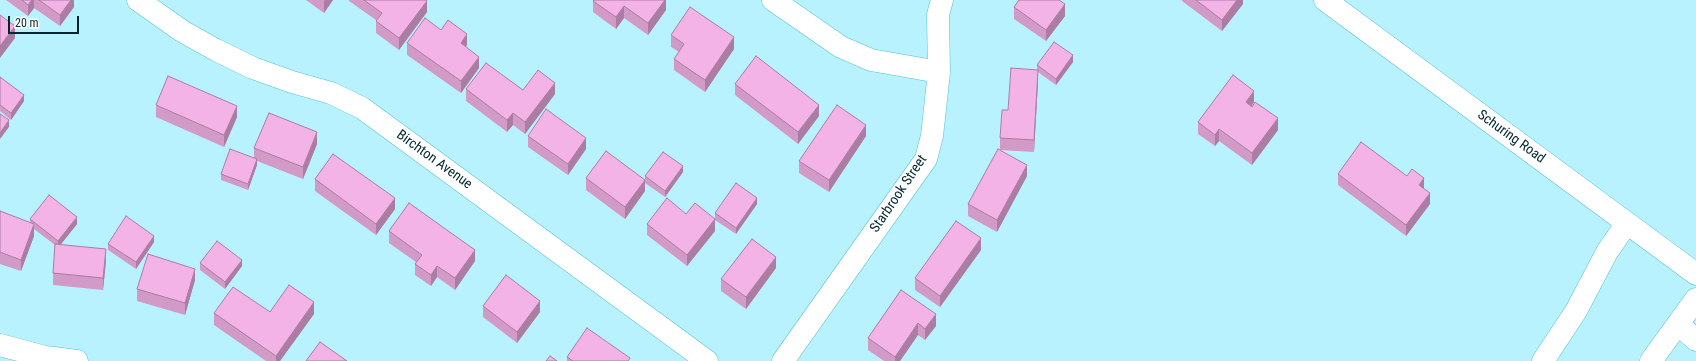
<!DOCTYPE html>
<html>
<head>
<meta charset="utf-8">
<style>
	body { margin:0 }
	#map { position:relative; width:1696px; height:361px; overflow:hidden; background:#b9f2ff; font-family:"Roboto Condensed",sans-serif }
	canvas { display:block }
	.scale { position:absolute; left:8px; top:16px; width:71px; height:18px; box-sizing:border-box; border:2px solid #04262d; border-top:0; padding-left:5px; font-size:12px; line-height:14px; white-space:nowrap; color:#04262d; -webkit-text-stroke:3px #fff; paint-order:stroke }
</style>
</head>
<body>
<div id="map">
<canvas width="1696" height="361"></canvas>
<div class="scale">20 m</div>
</div>
<script>
const c = document.querySelector('canvas').getContext('2d');
c.lineJoin = 'round';
const shape = rows => new Path2D(rows.map(r => 'M' + r).join(''));
function trace(path, color, width, dash) { c.strokeStyle = color; c.lineWidth = width; c.lineCap = dash ? 'butt' : 'round'; c.setLineDash(dash || []); c.stroke(path); }
function fill(path, color) { c.fillStyle = color; c.fill(path, 'evenodd'); }
function write(font, color, halo, rows, align = 'center') {
  c.font = font + ' "Roboto Condensed",sans-serif'; c.lineWidth = 3; c.setLineDash([]); c.textBaseline = 'middle'; c.strokeStyle = halo; c.fillStyle = color; for (const [text, x, y, turn = 0] of rows) {
    c.save(); c.translate(x, y); c.rotate((+turn || 0) * Math.PI / 180); c.textAlign = isNaN(turn) ? turn : align; if (halo) c.strokeText(text, 0, 0); c.fillText(text, 0, 0); c.restore();
  }
}
const minor = shape([
	[138,0,182,31,216,50,253,68,292,82,331,93,362,108,707,361],
	[773,0,841,47,871,60,939,72],
	[1325,0,1696,274],
	[1678,324,1696,340],
	[0,345,45,357,77,361],
	[783,361,926,159,932,136,939,72,938,15,942,0],
	[1543,361,1576,311,1607,252,1627,223]
]);
const major = shape([
	[1651,361,1696,299]
]);
const wall = shape([
	[6,0,74,0,74,7,60,26,34,8,28,16],
	[306,0,333,0,324,13],
	[349,0,426,0,427,12,399,50,376,33,376,20,349,1],
	[666,0,666,10,648,35,624,18,616,29,593,12,593,1],
	[1182,0,1243,0,1243,4,1222,31,1182,1],
	[1014,7,1065,16,1046,41,1014,19],
	[441,30,467,45,466,47,479,68,461,93,407,55,407,43],
	[671,35,734,49,705,92,674,70,674,59,679,52,671,47],
	[1073,62,1056,85,1038,72,1038,81,1034,152,1000,150,1000,138,1008,110,1037,70,1037,65],
	[0,77,24,101,11,120,0,111],
	[735,84,819,116,798,144,735,95],
	[466,89,523,90,555,94,525,134,513,125,507,132,466,101],
	[1254,102,1252,106,1278,130,1252,165,1219,141,1215,146,1198,134,1198,122],
	[156,105,237,117,224,147,156,117],
	[528,136,586,149,568,175,528,147],
	[866,136,829,192,799,173,799,161],
	[317,144,303,179,257,161,257,165,248,190,221,180,221,174,254,158,254,148],
	[683,172,665,197,645,183,645,176],
	[1338,174,1424,189,1430,204,1406,236,1338,185],
	[1027,176,997,232,968,216,968,204],
	[586,178,645,191,625,219,586,190],
	[315,179,395,209,376,235,315,191],
	[757,204,736,234,715,220,715,213],
	[0,211,30,223,30,219,77,224,60,245,106,261,103,290,53,285,53,273,55,245,34,229,34,236,21,271,0,264],
	[686,214,715,231,687,266,647,235,647,224],
	[389,231,475,261,455,290,437,277,431,286,415,275,415,264,416,262,389,243],
	[154,242,136,269,108,250,108,244],
	[981,250,940,307,915,290,915,278],
	[200,263,242,266,225,289,200,270],
	[776,268,746,309,721,291,721,279],
	[195,280,185,315,137,301,137,289],
	[901,290,936,326,925,340,918,335,900,361,884,361,868,350,868,338],
	[483,306,540,312,517,343,483,317],
	[270,312,314,314,280,361,266,361,214,325,214,313],
	[567,357,630,361,567,361]
]);
const shadedWall = shape([
	[32,0,34,0,34,8,28,16,28,5],
	[71,0,74,0,74,7,60,26,60,15],
	[325,0,333,0,324,13,324,1],
	[665,0,666,0,666,10,648,35,648,23],
	[1237,0,1243,0,1243,4,1222,31,1222,20],
	[427,1,427,12,399,50,399,38],
	[1065,4,1065,16,1046,41,1046,30],
	[624,6,624,18,616,29,616,17],
	[15,26,15,38,0,58,0,46],
	[467,34,467,45,461,55,461,43],
	[734,37,734,49,705,92,705,80],
	[1073,55,1073,62,1056,85,1056,79],
	[479,57,479,68,461,93,461,81],
	[1038,70,1038,81,1034,152,1034,140],
	[555,83,555,94,525,134,525,122],
	[1254,91,1254,102,1246,114,1246,102],
	[24,95,24,101,11,120,11,113],
	[819,105,819,116,798,144,798,132],
	[237,106,237,117,224,147,224,135],
	[513,113,513,125,507,132,507,120],
	[1278,118,1278,130,1252,165,1252,153],
	[9,120,9,127,0,139,0,133],
	[866,125,866,136,829,192,829,180],
	[1219,129,1219,141,1215,146,1215,135],
	[317,132,317,144,303,179,303,167],
	[586,138,586,149,568,175,568,164],
	[257,159,257,165,248,190,248,184],
	[1027,165,1027,176,997,232,997,220],
	[683,166,683,172,665,197,665,191],
	[1424,178,1424,190,1419,185],
	[645,180,645,191,625,219,625,207],
	[1430,193,1430,204,1406,236,1406,225],
	[395,198,395,209,376,235,376,224],
	[757,198,757,204,736,234,736,228],
	[77,217,77,224,58,248,58,241],
	[715,219,715,231,687,266,687,255],
	[34,224,34,236,21,271,21,260],
	[154,236,154,242,136,269,136,262],
	[981,238,981,250,940,307,940,296],
	[106,249,106,261,103,290,103,278],
	[475,250,475,261,455,290,455,278],
	[776,257,776,268,746,309,746,297],
	[242,260,242,266,225,289,225,282],
	[437,266,437,277,431,286,431,275],
	[195,269,195,280,185,315,185,303],
	[540,301,540,312,517,343,517,332],
	[314,302,314,314,280,361,276,361,276,356],
	[936,314,936,326,925,340,925,329],
	[918,323,918,335,900,361,895,361,895,357]
]);
const building = shape([
	[22,0,32,0,28,5,22,0],
	[39,0,71,0,60,15,39,0],
	[364,0,426,0,427,1,399,38,376,21,382,13,364,0],
	[594,0,665,0,648,23,624,6,616,17,593,1,594,0],
	[1019,0,1059,0,1065,4,1046,30,1014,7,1019,0],
	[1196,0,1237,0,1222,20,1196,0],
	[690,7,734,37,705,80,674,59,684,44,671,35,690,7],
	[0,15,15,26,0,46,0,15],
	[425,18,441,30,448,20,467,34,461,43,479,57,461,81,407,43,425,18],
	[1054,42,1073,55,1056,79,1037,65,1054,42],
	[756,56,819,105,798,132,735,84,756,56],
	[486,63,523,90,538,70,555,83,525,122,513,113,507,120,466,89,486,63],
	[1011,68,1038,70,1034,140,1000,138,1002,110,1008,110,1011,68],
	[1233,75,1254,91,1246,102,1252,107,1255,102,1278,118,1252,153,1219,129,1215,135,1198,122,1233,75],
	[168,76,237,106,224,135,156,105,168,76],
	[0,77,24,95,11,113,0,105,0,77],
	[837,105,866,125,829,180,799,161,837,105],
	[546,109,586,138,568,164,528,136,546,109],
	[269,113,317,132,303,167,254,148,269,113],
	[0,114,9,120,0,133,0,114],
	[1361,142,1407,176,1412,169,1424,178,1419,185,1430,193,1406,225,1338,174,1361,142],
	[230,149,257,159,248,184,221,174,230,149],
	[998,149,1027,165,997,220,968,204,998,149],
	[606,151,645,180,625,207,586,178,606,151],
	[663,152,683,166,665,191,645,176,663,152],
	[333,154,395,198,376,224,315,179,333,154],
	[736,183,757,198,736,228,715,213,736,183],
	[49,195,77,217,58,241,30,219,49,195],
	[667,198,686,214,695,203,715,219,687,255,647,224,667,198],
	[409,203,475,250,455,278,437,266,431,275,415,264,422,255,389,231,409,203],
	[0,211,34,224,21,260,0,252,0,211],
	[126,216,154,236,136,262,108,244,126,216],
	[956,221,981,238,940,296,915,278,956,221],
	[752,239,776,257,746,297,721,279,752,239],
	[217,241,242,260,225,282,200,263,217,241],
	[55,244,106,249,103,278,53,273,55,244],
	[148,254,195,269,185,303,137,289,148,254],
	[506,275,540,301,517,332,483,306,506,275],
	[289,285,314,302,276,356,214,313,233,287,270,312,289,285],
	[901,290,936,314,925,329,918,323,895,357,868,338,901,290],
	[587,328,630,358,628,361,573,361,567,357,587,328],
	[320,342,347,361,306,361,320,342],
	[550,356,557,361,546,361,550,356]
]);
const streetNames = [
	["Schuring Road",1511,137,36],
	["Birchton Avenue",434,160,36],
	["Starbrook Street",899,194,-56]
];
trace(minor, '#57bfd4', 23);
trace(major, '#57bfd4', 23);
trace(minor, '#fff', 22);
trace(major, '#fff', 22);
fill(wall, '#d29ac7');
fill(shadedWall, '#ab7da2');
fill(building, '#f4b3e7');
trace(building, '#ab7da2', 1);
write('14px', '#04262d', '#fff', streetNames);
</script>
</body>
</html>
